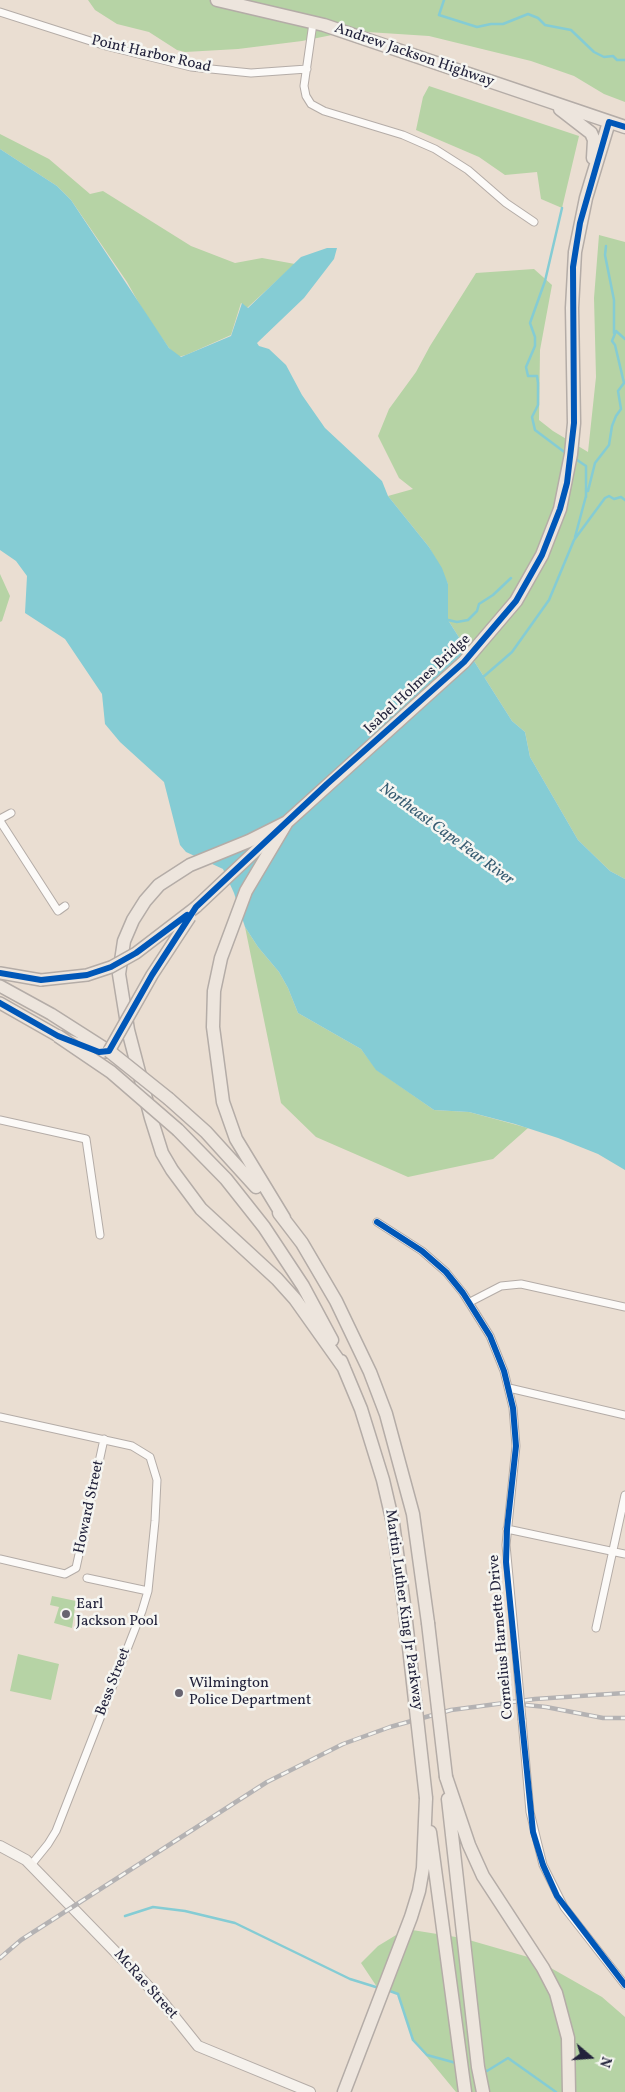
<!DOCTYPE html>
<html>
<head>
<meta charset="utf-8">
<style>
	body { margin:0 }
	#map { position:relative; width:625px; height:2092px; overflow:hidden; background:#eaded2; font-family:Vollkorn,serif }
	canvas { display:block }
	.north { position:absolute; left:565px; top:2032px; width:50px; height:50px; -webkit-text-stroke:4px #f6f6f2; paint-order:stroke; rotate:108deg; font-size:14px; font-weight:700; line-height:20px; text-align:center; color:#22223b }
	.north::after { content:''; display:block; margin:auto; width:18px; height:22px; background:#22223b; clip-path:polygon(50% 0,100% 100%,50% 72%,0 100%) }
</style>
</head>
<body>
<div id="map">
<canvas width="625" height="2092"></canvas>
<div class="north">N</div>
</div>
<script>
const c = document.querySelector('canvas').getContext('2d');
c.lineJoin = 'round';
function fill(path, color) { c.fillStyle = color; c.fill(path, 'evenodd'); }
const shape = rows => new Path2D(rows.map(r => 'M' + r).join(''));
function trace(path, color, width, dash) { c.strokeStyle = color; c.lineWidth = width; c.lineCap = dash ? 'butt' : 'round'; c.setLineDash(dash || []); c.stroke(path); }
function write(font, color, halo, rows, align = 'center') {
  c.font = font + ' Vollkorn,serif'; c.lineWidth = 5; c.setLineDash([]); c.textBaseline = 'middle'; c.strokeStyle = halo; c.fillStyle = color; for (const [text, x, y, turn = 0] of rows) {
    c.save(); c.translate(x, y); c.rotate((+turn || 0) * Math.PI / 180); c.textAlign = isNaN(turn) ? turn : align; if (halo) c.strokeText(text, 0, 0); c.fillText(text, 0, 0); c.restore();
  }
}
const green = shape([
	[88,0,625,0,625,102,604,94,574,76,531,61,429,36,352,31,302,41,238,49,185,52,177,50,149,32,117,24,95,10],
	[429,86,579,136,562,208,541,199,537,172,505,175,479,157,416,130,423,97],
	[0,134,49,159,90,194,103,191,191,246,235,263,262,258,295,264,247,308,241,303,231,335,186,355,178,357,169,348,145,314,127,282,71,200,57,186,0,149],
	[599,235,625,242,625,879,610,871,578,840,530,757,525,732,512,721,448,620,448,584,429,547,388,496,413,489,399,478,378,436,389,409,416,372,430,346,476,273,534,269,552,285,540,350,539,420,553,431,588,452,596,377,594,298],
	[0,574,10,596,2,621,0,622],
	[245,927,258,947,279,972,288,988,298,1013,361,1049,377,1070,434,1110,469,1112,528,1128,493,1159,408,1177,316,1137,281,1103],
	[52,1596,76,1601,72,1628,54,1623,59,1607,50,1605],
	[18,1654,59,1664,51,1700,10,1691],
	[406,1929,462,1938,535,1959,602,1997,625,2017,625,2092,456,2092,413,2040,398,1994,377,1987,361,1963,378,1946]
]);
const water = shape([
	[0,149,57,186,71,200,169,348,181,357,231,336,242,303,248,308,301,257,327,248,337,248,334,259,304,298,257,343,259,346,269,349,286,365,302,395,325,428,382,481,388,496,429,547,442,568,448,584,448,620,512,721,525,732,530,757,578,840,610,871,625,879,625,1170,598,1154,558,1138,515,1124,469,1112,434,1110,376,1070,361,1049,298,1013,288,988,279,972,258,947,245,927,234,893,223,869,186,852,180,845,164,782,120,742,105,724,102,694,65,639,25,613,27,576,16,561,0,550]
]);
const stream = shape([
	[444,0,439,15,477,27,491,24,503,24,528,14,538,18,545,25,571,30,594,52,604,57,613,56,617,60,625,60],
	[562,208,545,281,530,323,535,337,535,346,526,367,528,376,537,376,538,383,538,405,532,417,535,430,567,454],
	[606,246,605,255,614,300,614,333],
	[574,458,586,466,586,497],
	[588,491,595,463,609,445,612,426,616,416,621,409,618,391,624,383,615,345,612,341,616,331,625,339],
	[575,537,586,496],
	[448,620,457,622,468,620,477,611,479,604,493,595,511,578],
	[482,678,512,652,549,600,574,540,605,498,609,496,614,499,621,497,625,500],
	[125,1916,153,1907,185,1911,235,1923,350,1979,379,1988],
	[387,1990,398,1994,413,2040,427,2055,456,2063],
	[484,2070,487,2071,508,2058,556,2092]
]);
const street = shape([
	[0,12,106,46,191,67,251,73,307,69],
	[313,23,304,86,306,96,311,104,324,111,403,135,435,149,468,170,506,203,534,222],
	[0,819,11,813],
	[0,821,58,911,65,906],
	[0,1120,86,1139,100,1235],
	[377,1222,422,1251,446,1272,463,1293,490,1336,504,1371,513,1408,516,1446,506,1545,516,1652],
	[470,1302,501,1286,521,1284,625,1307],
	[509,1388,625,1415],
	[0,1417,132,1446,150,1457,157,1480,155,1521,148,1591,142,1611,56,1831,48,1844,31,1865],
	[507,1529,625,1554],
	[0,1559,65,1574,76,1568,104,1439],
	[87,1578,148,1591],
	[596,1628,625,1495],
	[522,1720,530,1812,543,1865,564,1907,625,1985]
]);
const secondary = shape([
	[0,1846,26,1860,132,1969,162,2001,198,2046,310,2092]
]);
const primary = shape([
	[196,907,282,826],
	[0,973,41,980],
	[0,986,51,1014,109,1051],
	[0,1003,58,1036,99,1052,107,1052]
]);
const highway = shape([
	[217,0,324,25,625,127],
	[560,109,591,133,594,140,593,158],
	[287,822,249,841,190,865,159,885,145,901,133,920,124,941,119,974,128,1030,151,1118,162,1153,172,1170,201,1209,277,1279,295,1299,344,1368],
	[169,1099,206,1132,256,1187],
	[178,1130,226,1179,264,1227,303,1286,332,1340],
	[279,1213,302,1243,336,1301,370,1372,386,1414,413,1514,428,1623],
	[284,1218,236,1139,223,1102,213,1027,214,991,221,958,246,891,287,822,464,662,516,601,542,555,560,509,571,454,574,423,572,308,575,252,586,198,609,122],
	[341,1361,361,1409,383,1480,393,1523,405,1612],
	[446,1777,469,1845,483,1876,543,1968,556,1993,568,2038,569,2092],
	[448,1799,478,2067,483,2092],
	[430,1832,465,2092],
	[344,2092,411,1917,419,1891,423,1868,426,1798]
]);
const rail = shape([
	[526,1705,546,1707,603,1718,625,1718],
	[0,1958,21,1940,267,1782,343,1744,390,1727,451,1710,535,1699,625,1693]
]);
const streetBridge = shape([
	[516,1652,522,1720]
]);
const primaryBridge = shape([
	[41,980,87,975,111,967,136,953,196,907],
	[109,1051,152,975,190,917]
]);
const highwayBridge = shape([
	[58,1036,111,1072,178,1130],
	[109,1051,169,1099],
	[405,1612,426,1798],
	[428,1623,446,1777]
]);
const cycleway = shape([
	[0,973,41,980,87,975,111,967,136,953,187,915],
	[0,1003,58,1036,99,1052,109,1051,152,975,196,907,327,784,464,662,516,601,542,555,560,509,567,483,574,423,573,267,580,223,609,122,625,127],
	[377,1222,422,1251,446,1272,463,1293,490,1336,504,1371,513,1408,516,1446,507,1529,506,1562,533,1832,543,1865,557,1896,625,1985]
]);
const markers = [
	[66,1614,5,"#686470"],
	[179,1693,5,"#686470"]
];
const streetNames = [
	["Point Harbor Road",151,55,13],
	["Andrew Jackson Highway",414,56,19],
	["Isabel Holmes Bridge",418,685,-43],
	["Howard Street",90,1507,-78],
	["Martin Luther King Jr Parkway",403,1610,82],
	["Cornelius Harnette Drive",502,1637,-95],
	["Bess Street",114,1682,-69],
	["McRae Street",145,1985,48]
];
const poiNames = [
	["Earl",76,1605],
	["Jackson Pool",76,1622],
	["Wilmington",189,1684],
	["Police Department",189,1701]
];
const waterNames = [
	["Northeast Cape Fear River",446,835,36]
];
fill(green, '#b6d3a5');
fill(water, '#85ccd4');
trace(stream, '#85ccd4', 2.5);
trace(street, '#b4aca7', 9);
trace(secondary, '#b4aca7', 12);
trace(primary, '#b4aca7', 14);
trace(highway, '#b4aca7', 15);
trace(street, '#fcfaf8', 7);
trace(secondary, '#f6f2ed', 10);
trace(primary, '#ede5dd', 11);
trace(highway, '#ede5dd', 12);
trace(rail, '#b4b2b3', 4.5);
trace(rail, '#f6f6f2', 2.5, [8]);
trace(streetBridge, '#b4aca7', 9, []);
trace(primaryBridge, '#b4aca7', 14, []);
trace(highwayBridge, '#b4aca7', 15, []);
trace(streetBridge, '#fcfaf8', 7);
trace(primaryBridge, '#ede5dd', 11);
trace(highwayBridge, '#ede5dd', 12);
trace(cycleway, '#0057b8', 6);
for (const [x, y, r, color] of markers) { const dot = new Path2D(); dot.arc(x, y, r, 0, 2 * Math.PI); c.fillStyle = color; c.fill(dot); trace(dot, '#f6f6f2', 2); }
write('15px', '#22223b', '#f6f6f2', streetNames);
write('15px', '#22223b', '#f6f6f2', poiNames, 'left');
write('italic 16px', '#365b71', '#f6f6f2', waterNames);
</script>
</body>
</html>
